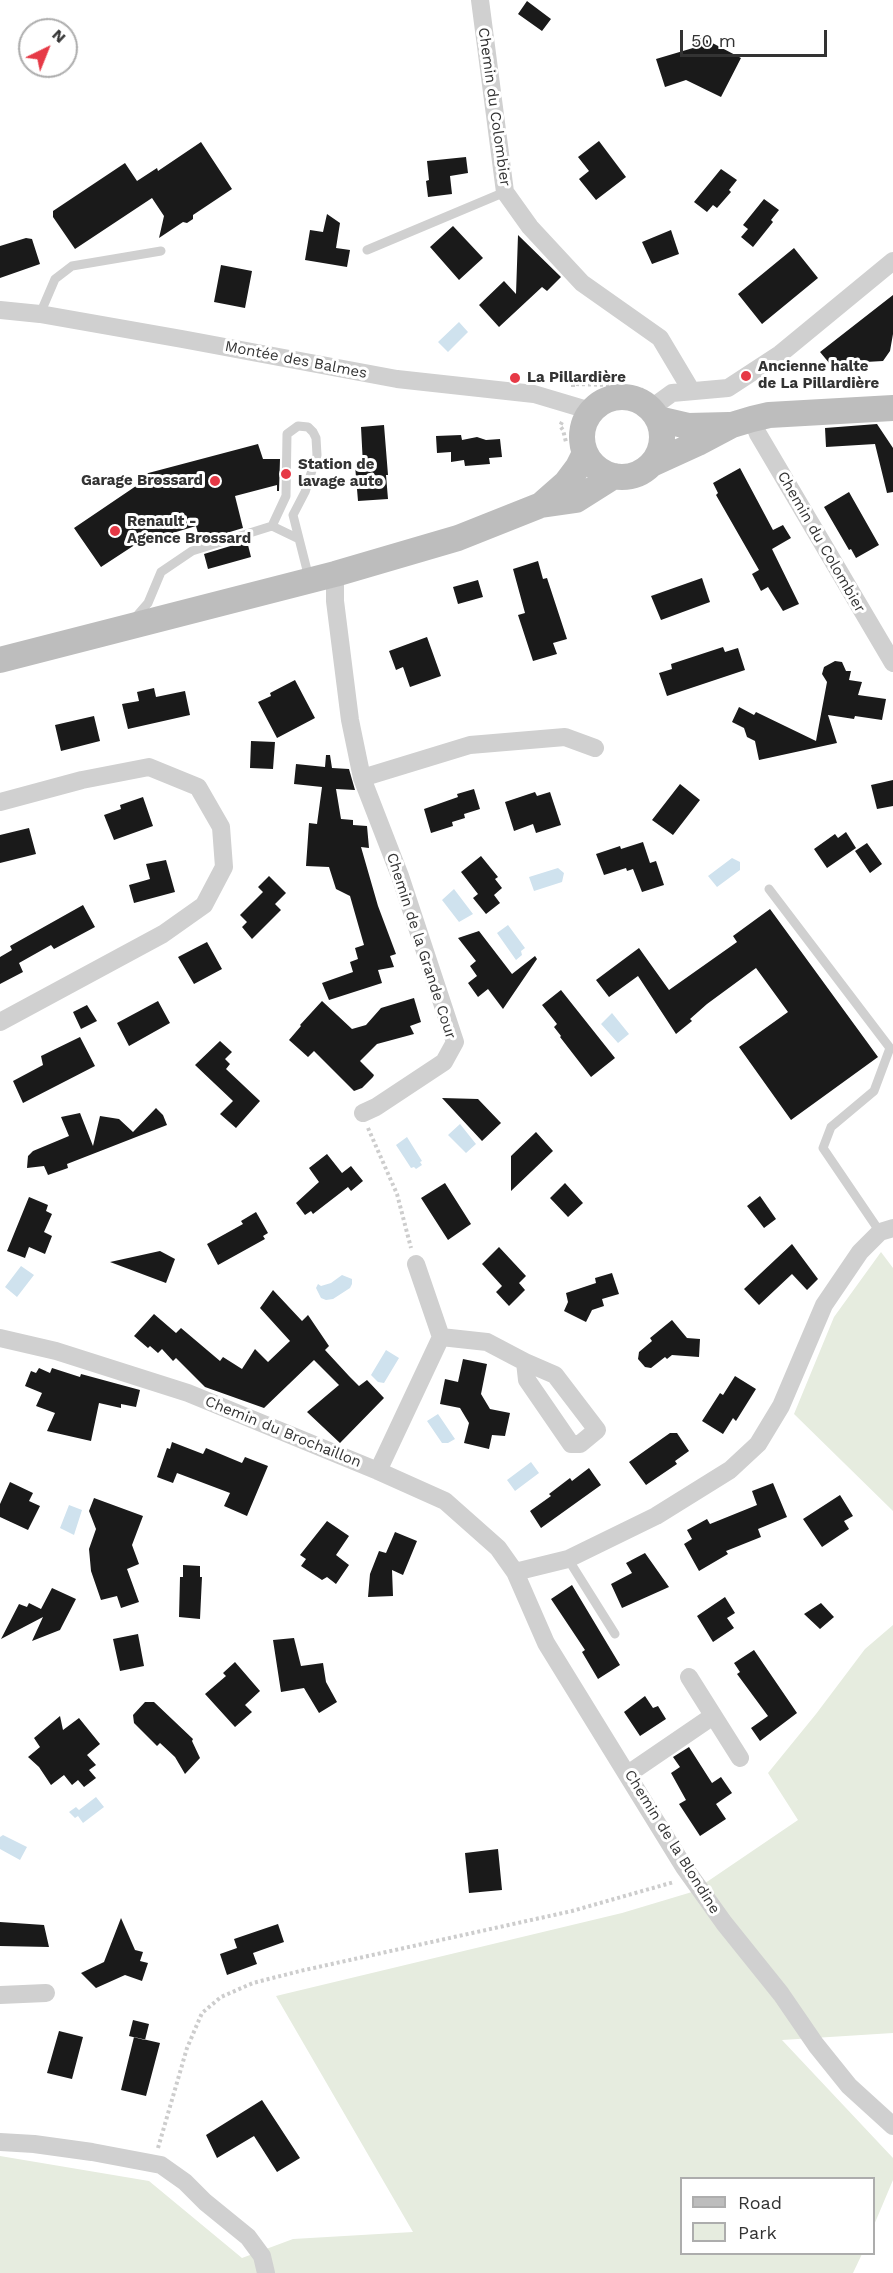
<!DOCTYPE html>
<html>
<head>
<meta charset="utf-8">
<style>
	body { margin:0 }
	#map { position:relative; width:893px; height:2273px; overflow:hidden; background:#fff; font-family:"Work Sans",sans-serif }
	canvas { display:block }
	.legend { position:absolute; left:680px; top:2177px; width:195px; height:78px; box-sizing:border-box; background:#fff; border:2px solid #adadad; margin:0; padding:8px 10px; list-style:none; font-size:18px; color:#333 }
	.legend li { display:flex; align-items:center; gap:12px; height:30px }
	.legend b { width:30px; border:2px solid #adadad }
	.north { position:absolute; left:18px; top:18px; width:60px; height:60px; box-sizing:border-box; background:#fff; border:2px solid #adadad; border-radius:50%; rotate:43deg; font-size:16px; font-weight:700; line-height:24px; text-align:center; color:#333 }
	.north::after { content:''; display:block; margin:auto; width:21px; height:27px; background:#e63946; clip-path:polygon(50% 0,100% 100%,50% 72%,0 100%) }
	.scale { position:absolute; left:680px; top:30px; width:147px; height:27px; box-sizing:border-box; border:3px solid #333; border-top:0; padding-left:8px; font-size:18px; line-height:21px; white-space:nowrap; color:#333; -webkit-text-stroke:4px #fff; paint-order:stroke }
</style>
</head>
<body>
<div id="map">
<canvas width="893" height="2273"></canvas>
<ul class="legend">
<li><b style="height:8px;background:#bdbdbd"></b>Road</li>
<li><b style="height:16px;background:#e6ecdf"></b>Park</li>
</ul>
<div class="north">N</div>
<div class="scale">50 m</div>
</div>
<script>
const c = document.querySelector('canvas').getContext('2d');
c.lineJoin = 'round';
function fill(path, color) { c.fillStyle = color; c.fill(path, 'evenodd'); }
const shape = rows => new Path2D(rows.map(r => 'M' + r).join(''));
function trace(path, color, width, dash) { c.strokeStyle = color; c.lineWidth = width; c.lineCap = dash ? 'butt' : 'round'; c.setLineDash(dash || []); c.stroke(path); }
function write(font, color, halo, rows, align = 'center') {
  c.font = font + ' "Work Sans",sans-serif'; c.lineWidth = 6; c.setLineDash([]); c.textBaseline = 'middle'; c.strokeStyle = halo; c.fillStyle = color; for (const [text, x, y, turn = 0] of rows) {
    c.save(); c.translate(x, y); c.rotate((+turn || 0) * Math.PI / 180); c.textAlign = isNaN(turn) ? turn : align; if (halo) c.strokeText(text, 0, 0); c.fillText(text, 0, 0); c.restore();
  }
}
const green = shape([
	[881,1252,893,1268,893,1511,794,1414,834,1317],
	[893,1625,893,2033,782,2040,893,2158,893,2180,874,2225,874,2178,682,2178,682,2254,862,2254,853,2273,0,2273,0,2156,149,2181,242,2258,293,2239,413,2232,276,1996,622,1913,692,1892,798,1820,768,1773,816,1714,865,1649]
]);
const water = shape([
	[459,322,468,332,448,352,438,342],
	[732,858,740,862,740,870,717,887,708,876],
	[558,868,564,873,562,882,534,891,529,877],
	[454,889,473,914,459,922,442,900],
	[508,925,525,948,521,951,522,955,516,960,497,933],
	[612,1013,629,1034,618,1043,601,1024],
	[460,1124,476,1144,466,1153,448,1135],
	[407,1137,422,1161,420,1162,422,1165,416,1169,414,1167,411,1168,396,1145],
	[21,1266,34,1275,17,1297,5,1287],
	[342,1275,352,1279,352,1284,350,1288,333,1299,326,1300,321,1298,316,1288,318,1284,321,1286,331,1283],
	[386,1350,399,1358,384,1383,378,1382,371,1375],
	[438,1414,455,1439,448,1443,442,1443,427,1421],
	[531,1462,539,1473,515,1491,507,1480],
	[69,1505,82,1510,74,1535,60,1528],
	[96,1797,104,1807,83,1823,78,1816,75,1818,69,1812,76,1807,79,1810],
	[3,1835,27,1847,20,1860,0,1849,0,1837]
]);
const building = shape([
	[527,1,551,19,542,31,518,14],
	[699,36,741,58,721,97,686,80,665,87,656,59,693,48],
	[599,141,626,177,596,200,579,179,589,171,578,157],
	[201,142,232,189,193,215,193,219,187,223,183,222,159,238,164,216,152,198,75,249,53,217,53,211,125,163,137,181,157,168,158,171],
	[466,157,468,173,450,176,452,194,428,197,426,181,429,180,427,161],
	[721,169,737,180,729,190,731,192,717,208,713,205,707,212,694,202],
	[764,199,779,210,771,220,773,222,753,247,741,237,748,229,743,225],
	[327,214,340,223,336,248,350,250,347,267,305,260,310,230,323,232],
	[453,226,483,258,459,280,430,247],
	[671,230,679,254,652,264,642,242],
	[518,235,561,277,547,291,542,287,499,327,479,305,504,281,516,294],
	[26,238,32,239,40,264,0,278,0,246],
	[794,248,818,278,762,324,738,294],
	[221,265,252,271,245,308,214,302],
	[893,295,893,334,890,351,883,361,830,364,820,352],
	[877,424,893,448,893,492,887,493,875,444,826,447,825,428],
	[384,425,388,475,386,475,388,499,358,501,355,465,363,465,361,427],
	[461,435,462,440,477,437,486,440,500,439,502,457,489,458,490,464,465,466,464,460,451,462,451,452,437,453,436,436],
	[258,444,263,459,280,459,279,491,277,491,277,485,235,496,243,528,200,541,196,526,156,538,153,533,101,567,74,528,139,484,137,476],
	[740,468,773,530,783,525,791,538,772,549,799,604,783,611,768,587,761,591,752,574,759,570,716,495,718,493,713,483],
	[849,492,879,545,856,558,851,549,849,550,824,507],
	[247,541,251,557,208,569,204,554],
	[538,561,543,579,547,578,567,639,553,643,557,654,533,661,518,615,525,613,513,569],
	[702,578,710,602,661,620,651,596],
	[478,580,483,597,458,604,453,587],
	[427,637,441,676,410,687,403,667,396,670,389,651],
	[723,647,725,652,738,648,745,670,667,696,659,673,672,669,671,664],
	[835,661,842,662,846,671,851,671,849,680,862,682,858,695,886,699,882,720,855,716,854,719,828,715,837,743,759,760,755,741,747,737,744,728,732,722,739,707,754,715,756,712,816,741,827,682,822,674,824,667],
	[295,680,315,718,277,738,258,702,271,696,270,693],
	[154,688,156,697,185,691,190,715,128,729,122,704,139,701,137,692],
	[94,716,100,741,61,751,55,725],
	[251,741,275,742,273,769,250,768],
	[326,755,330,755,332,768,349,769,355,790,336,789,341,819,353,820,353,825,367,826,369,848,361,847,378,906,396,954,390,956,394,967,378,970,382,983,329,1000,322,983,353,972,350,962,358,959,355,948,364,945,350,896,336,889,329,867,306,866,309,823,317,824,322,787,294,784,296,764,325,767],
	[893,780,893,806,877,809,871,785],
	[680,784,700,800,673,835,652,820],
	[474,789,480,809,464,814,465,818,452,822,453,826,431,833,424,809,458,797,457,794],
	[535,792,537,796,550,792,561,825,536,833,533,824,514,831,505,802],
	[143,797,153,826,114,840,104,815,121,809,120,805],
	[29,828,36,854,0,863,0,835],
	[846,832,856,848,827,868,814,849,835,834,838,838],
	[643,842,650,863,656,861,664,885,642,892,633,869,627,871,626,868,604,875,596,854,620,846,621,849],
	[867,843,882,864,870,873,855,851],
	[481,856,498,877,495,879,502,888,494,895,500,903,486,914,473,898,478,894,461,872],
	[166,860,175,892,134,903,129,885,150,879,146,864],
	[269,876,286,893,275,904,281,910,252,939,242,927,247,922,240,915,263,892,258,887],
	[83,905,95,927,54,949,51,945,19,963,23,972,0,984,0,957,12,950,10,946],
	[770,909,878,1057,791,1120,739,1047,788,1012,756,968,707,1004,690,1019,692,1021,676,1034,638,976,609,997,596,980,639,948,669,990,737,942,733,936],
	[479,931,512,974,535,956,537,959,503,1009,488,989,478,997,468,983,477,976,470,966,476,961,458,938],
	[207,942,222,969,194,984,178,957],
	[561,990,615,1058,591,1077,560,1037,561,1036,554,1027,557,1024,542,1005],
	[414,998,421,1022,410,1026,414,1034,377,1044,360,1061,374,1075,373,1077,362,1088,354,1091,314,1051,308,1057,289,1040,301,1026,300,1025,322,1001,352,1029,366,1025,381,1008],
	[158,1001,170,1023,129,1046,117,1023],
	[87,1005,97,1021,81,1029,73,1012],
	[80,1037,95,1066,23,1103,13,1081,43,1065,41,1056],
	[220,1041,232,1052,225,1059,230,1064,226,1069,260,1101,236,1128,220,1114,233,1101,195,1065],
	[442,1098,478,1099,501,1123,482,1141],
	[156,1108,163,1115,167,1125,67,1164,68,1168,48,1175,44,1166,27,1168,28,1156,33,1151,69,1136,61,1117,80,1113,93,1146,100,1116,119,1119,133,1132],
	[536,1132,553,1151,511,1191,511,1156],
	[327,1154,342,1173,351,1166,363,1181,351,1191,348,1187,313,1214,311,1211,305,1215,296,1203,319,1182,309,1168],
	[445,1183,471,1224,448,1240,421,1198],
	[565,1183,583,1203,568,1217,550,1198],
	[760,1196,776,1219,764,1228,747,1206],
	[29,1197,48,1205,46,1211,52,1214,44,1232,52,1236,45,1254,29,1247,25,1258,7,1251],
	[256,1212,268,1233,263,1236,265,1239,218,1265,207,1244,243,1224,241,1221],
	[792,1244,818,1279,807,1290,792,1274,759,1305,744,1289],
	[499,1247,526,1276,519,1283,525,1290,509,1306,496,1292,502,1286,482,1264],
	[160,1251,175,1259,166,1283,110,1262],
	[612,1273,619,1294,602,1299,604,1306,592,1310,586,1322,564,1311,568,1302,566,1293,596,1283,595,1278],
	[273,1290,302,1321,308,1315,329,1346,325,1350,349,1376,359,1386,367,1380,384,1398,340,1443,307,1412,339,1385,314,1360,264,1408,205,1387,176,1358,173,1361,162,1349,158,1353,150,1346,148,1348,134,1336,154,1314,176,1333,181,1328,220,1361,223,1357,242,1369,255,1349,268,1362,290,1341,260,1308],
	[672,1320,687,1338,700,1339,699,1357,672,1355,667,1359,665,1357,651,1368,645,1367,638,1359,639,1352,652,1341,650,1338],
	[463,1359,487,1364,481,1394,490,1409,510,1413,505,1436,492,1435,489,1449,464,1443,469,1423,460,1408,440,1404,445,1379,458,1382],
	[39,1368,50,1373,52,1368,80,1377,81,1374,140,1390,136,1407,121,1404,121,1408,99,1403,91,1441,47,1431,55,1413,36,1406,42,1393,25,1386,31,1371,36,1373],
	[735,1376,756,1389,736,1421,733,1418,723,1434,702,1421,720,1393,723,1395],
	[670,1433,677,1433,689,1451,675,1461,677,1464,646,1485,629,1462],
	[172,1442,203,1454,206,1448,242,1463,245,1457,268,1466,247,1516,224,1506,230,1493,177,1473,173,1483,157,1477,167,1448,170,1449],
	[589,1468,601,1485,541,1528,530,1511,551,1496,549,1494,570,1478,572,1481],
	[10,1482,33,1493,29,1501,40,1506,28,1530,0,1517,0,1504],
	[773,1483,787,1517,758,1529,761,1537,726,1551,728,1554,699,1571,684,1544,692,1539,687,1530,707,1519,710,1524,757,1505,752,1491],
	[840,1495,853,1516,844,1521,849,1529,822,1547,803,1519],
	[94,1498,143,1516,132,1545,139,1564,127,1569,139,1602,121,1608,117,1596,101,1600,91,1571,89,1549,96,1529,89,1511],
	[327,1521,349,1536,336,1555,349,1565,336,1584,327,1577,322,1580,301,1566,306,1559,300,1555],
	[395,1532,417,1541,403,1575,392,1570,393,1596,368,1597,370,1574,379,1551,386,1553],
	[645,1553,669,1587,622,1608,611,1584,632,1573,626,1563],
	[183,1565,200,1566,200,1577,202,1577,200,1619,179,1617,180,1577,183,1577],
	[572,1585,620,1665,598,1679,582,1652,585,1650,551,1599],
	[52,1588,76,1599,60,1630,32,1641,43,1617,1,1639,19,1604,27,1607,29,1603,41,1609],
	[725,1597,735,1613,727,1618,734,1628,713,1642,697,1616],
	[821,1603,834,1617,820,1629,804,1614],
	[138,1634,144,1666,120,1671,113,1639],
	[294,1638,301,1666,323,1663,326,1682,337,1702,319,1713,304,1688,281,1692,273,1640],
	[754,1650,797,1713,760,1741,751,1728,768,1716,737,1674,740,1672,734,1663],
	[235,1662,260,1691,245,1705,252,1712,235,1727,205,1694,226,1676,223,1673],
	[645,1696,653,1708,658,1706,666,1719,640,1736,624,1712],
	[145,1702,154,1702,193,1739,192,1741,200,1758,185,1774,175,1757,160,1743,157,1746,134,1723,133,1715],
	[60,1716,63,1730,79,1718,100,1744,87,1755,96,1765,89,1770,96,1778,84,1787,78,1780,72,1785,64,1775,51,1785,39,1767,28,1757,40,1747,34,1738],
	[689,1747,712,1783,721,1777,732,1793,716,1804,726,1819,700,1836,679,1804,686,1800,671,1773,680,1767,673,1757],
	[498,1849,502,1890,469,1893,465,1853],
	[121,1918,135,1950,143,1952,140,1961,148,1963,142,1981,125,1975,96,1988,81,1973,104,1962],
	[0,1922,44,1925,49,1947,0,1946],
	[278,1924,284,1942,253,1953,257,1964,227,1975,220,1954,237,1948,234,1939],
	[133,2020,149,2024,145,2040,129,2036],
	[59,2031,83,2037,72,2079,47,2073],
	[134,2037,160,2043,146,2096,121,2090],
	[262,2100,300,2158,277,2172,254,2136,217,2158,206,2135]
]);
const path = shape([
	[573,387,573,384,608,385,643,390],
	[562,422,560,426,563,430,566,442],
	[368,1128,397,1194,411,1248],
	[158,2148,187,2048,202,2013,221,1997,253,1983,300,1971,572,1911,674,1882]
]);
const lane = shape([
	[367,250,505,192],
	[40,314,55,279,72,266,161,251],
	[272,526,299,539],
	[135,618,148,603,161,572,192,551,272,526,286,496,287,434,298,426,308,427,313,432,316,438,317,455,305,492,293,515,309,578],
	[769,889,890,1048,874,1091,831,1127,823,1148,880,1232],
	[568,1559,615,1634]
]);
const street = shape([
	[480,0,505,192,530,227,582,283,660,338,691,390],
	[0,310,40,314,182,339,397,379,534,394,591,411],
	[650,409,672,393,728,388,780,354,893,261],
	[752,419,758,434,893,663],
	[335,574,335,601,350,720,362,778,400,876,455,1042,444,1062,376,1107,363,1113],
	[362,778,470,745,565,737,595,748],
	[0,802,82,780,149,767,198,787,221,827,224,867,204,905,163,934,0,1022],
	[441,1337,487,1342,525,1362,527,1380,571,1444,580,1444,597,1430,555,1375,525,1362],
	[0,1338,56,1351,188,1393,378,1471,445,1501,498,1548,515,1572,546,1643,684,1867,724,1923,781,1994,816,2045,849,2086,893,2126],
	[378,1471,441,1337,416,1264],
	[515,1572,568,1559,656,1516,730,1470,758,1444,781,1406,824,1305,860,1252,880,1232,893,1228],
	[689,1677,740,1758],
	[628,1774,713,1716],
	[0,1995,46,1993],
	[0,2142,34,2144,92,2152,161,2165,185,2182,205,2202,248,2237,262,2256,266,2273]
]);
const secondary = shape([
	'582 437a40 40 0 1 1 80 0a40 40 0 1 1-80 0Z',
	[658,419,688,426,729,425],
	[652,464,698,443,732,425,752,419,769,415,893,408],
	[541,505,566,483,578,467,585,453],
	[0,660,335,574,458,538,541,505,576,500,614,476]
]);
const markers = [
	[746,376,6,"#e63946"],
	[515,378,6,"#e63946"],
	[286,474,6,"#e63946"],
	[215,481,6,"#e63946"],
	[115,531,6,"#e63946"]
];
const streetNames = [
	["Chemin du Colombier",494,107,82],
	["Montée des Balmes",296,360,11],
	["Chemin du Colombier",821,542,60],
	["Chemin de la Grande Cour",421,946,72],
	["Chemin du Brochaillon",283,1432,22],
	["Chemin de la Blondine",672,1842,58]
];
const poiNames = [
	["Ancienne halte",758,367],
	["de La Pillardière",758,384],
	["La Pillardière",527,378],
	["Station de",298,465],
	["lavage auto",298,482],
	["Garage Brossard",203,481,"right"],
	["Renault -",127,522],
	["Agence Brossard",127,539]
];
fill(green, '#e6ecdf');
fill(water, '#cfe2ee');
fill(building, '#1a1a1a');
trace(path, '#cdcdcd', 4, [3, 3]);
trace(lane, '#d0d0d0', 9);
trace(street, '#d0d0d0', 18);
trace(secondary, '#bdbdbd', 26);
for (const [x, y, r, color] of markers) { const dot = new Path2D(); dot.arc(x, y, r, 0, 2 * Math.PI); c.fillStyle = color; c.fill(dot); trace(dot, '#fff', 2); }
write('15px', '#333', '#fff', streetNames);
write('bold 15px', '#333', '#fff', poiNames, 'left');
</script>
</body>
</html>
